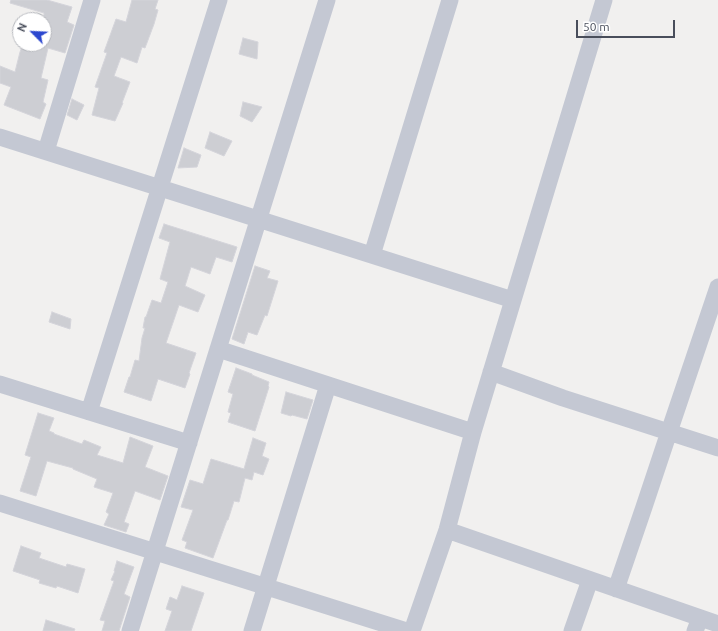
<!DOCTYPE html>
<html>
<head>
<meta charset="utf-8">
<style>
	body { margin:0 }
	#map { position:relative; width:718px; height:631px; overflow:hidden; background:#f1f0ef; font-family:Ubuntu,sans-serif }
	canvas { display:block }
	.north { position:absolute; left:12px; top:12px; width:40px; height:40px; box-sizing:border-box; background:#fff; border:1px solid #b6b8bd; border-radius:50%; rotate:294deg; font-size:11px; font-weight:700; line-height:16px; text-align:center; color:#494e5b }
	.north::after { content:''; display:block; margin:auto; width:14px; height:18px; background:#2c47cf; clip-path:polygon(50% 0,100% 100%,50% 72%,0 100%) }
	.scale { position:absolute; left:576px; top:20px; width:99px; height:18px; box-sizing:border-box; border:2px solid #494e5b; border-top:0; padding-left:5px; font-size:12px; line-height:14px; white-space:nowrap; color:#494e5b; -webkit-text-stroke:3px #fff; paint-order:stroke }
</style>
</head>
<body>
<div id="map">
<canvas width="718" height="631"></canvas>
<div class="north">N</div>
<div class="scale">50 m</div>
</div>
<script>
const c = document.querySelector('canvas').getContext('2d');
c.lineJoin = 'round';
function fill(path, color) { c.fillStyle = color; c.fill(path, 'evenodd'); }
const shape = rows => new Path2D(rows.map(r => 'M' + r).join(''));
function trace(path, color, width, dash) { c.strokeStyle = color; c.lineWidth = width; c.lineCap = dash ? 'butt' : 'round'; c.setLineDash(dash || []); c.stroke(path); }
const building = shape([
	[11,0,47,0,72,7,67,22,74,25,65,53,48,48,41,78,48,80,43,102,46,104,40,119,4,105,11,87,0,83,0,66,15,72,20,52,23,44,44,44,44,13,10,3,11,0],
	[132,0,158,0,155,9,158,10,154,24,145,48,142,47,137,63,121,57,114,76,130,82,122,103,123,103,115,121,92,115,99,88,95,87,107,53,104,52,116,19,126,22,132,0],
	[243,38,258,42,257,59,239,54,243,38],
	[72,99,84,105,77,120,67,115,72,99],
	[243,102,262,107,252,122,240,116,243,102],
	[210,132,232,141,224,156,205,148,210,132],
	[184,148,201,155,197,167,178,168,184,148],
	[164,224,237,247,232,262,216,257,210,274,191,267,185,286,205,295,198,312,179,305,166,343,196,353,189,373,190,374,185,388,158,379,151,401,124,392,129,377,130,377,135,360,139,361,142,338,145,328,143,328,145,317,146,317,152,300,161,303,168,282,160,279,170,242,159,238,164,224],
	[255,266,270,271,267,278,278,281,267,316,265,315,257,335,248,332,244,344,232,339,255,266],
	[52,312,71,319,70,329,49,322,52,312],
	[236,368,252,374,252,375,269,382,268,386,269,387,255,431,228,422,231,413,228,412,233,394,228,392,236,368],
	[286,392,313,400,307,419,292,415,291,416,281,413,286,392],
	[38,413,54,418,49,431,54,433,54,434,82,444,84,440,101,447,97,455,123,463,130,437,153,446,145,467,168,476,160,500,135,491,124,522,129,524,126,532,104,525,109,514,106,512,113,493,94,487,97,479,73,469,73,468,47,461,36,496,20,491,31,457,25,455,38,413],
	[253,438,266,443,262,456,269,459,263,475,254,472,252,480,245,478,239,502,234,501,228,520,227,520,213,558,185,548,187,542,182,540,193,510,181,507,190,480,203,484,211,459,244,469,253,438],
	[21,546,41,553,39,558,66,567,67,564,85,569,78,593,57,586,56,588,39,583,40,580,13,571,21,546],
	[117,561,134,567,124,594,130,597,119,631,102,631,105,621,100,620,114,581,111,580,115,571,114,571,117,561],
	[182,586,204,593,191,631,165,631,172,611,166,609,170,597,177,600,182,586],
	[46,620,75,629,74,631,43,631,46,620]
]);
const minor = shape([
	[0,137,513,300],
	[46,151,92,0],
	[372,255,450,0],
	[218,349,473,432],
	[491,372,563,398,718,448],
	[0,384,189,443],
	[89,412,219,0],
	[0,503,407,631],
	[447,530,718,624],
	[616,589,644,507,669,432,718,287],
	[130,631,327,0],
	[252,631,328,385],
	[412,631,447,530,473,432,604,0],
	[572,631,590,580],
	[695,631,700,618]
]);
fill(building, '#cdced3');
trace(building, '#d4d4da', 1);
trace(minor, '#c4c8d3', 17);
</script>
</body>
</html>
